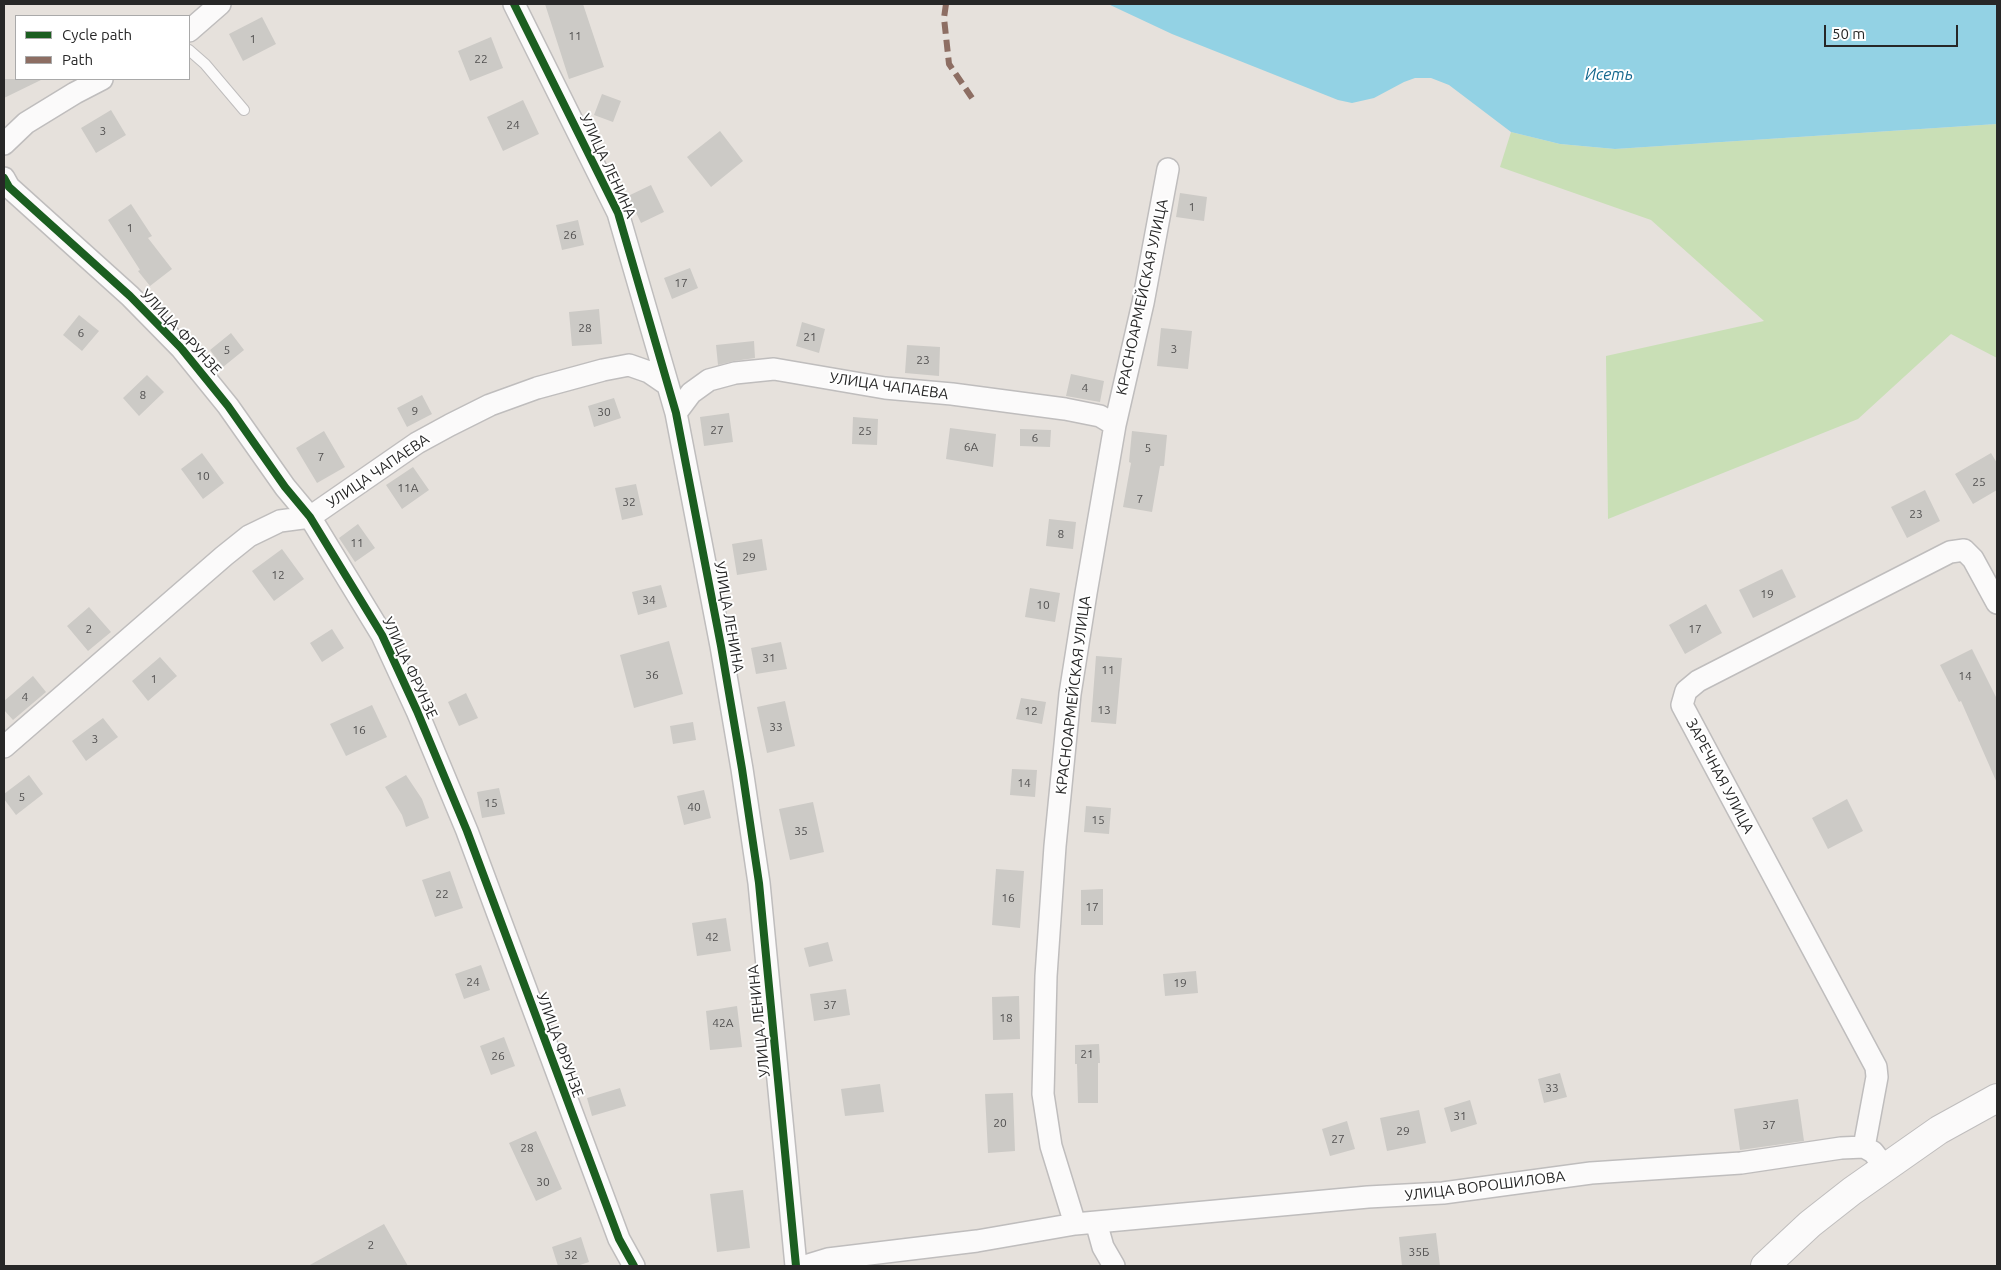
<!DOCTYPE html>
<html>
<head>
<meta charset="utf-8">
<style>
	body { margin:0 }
	#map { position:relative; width:2001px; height:1270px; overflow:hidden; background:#e6e1dc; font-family:Ubuntu,sans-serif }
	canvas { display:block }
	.frame { position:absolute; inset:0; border:5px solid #272727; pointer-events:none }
	.legend { position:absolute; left:15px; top:15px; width:175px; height:65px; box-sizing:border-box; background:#fff; border:1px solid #a9a9a9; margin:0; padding:6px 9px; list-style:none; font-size:15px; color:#272727 }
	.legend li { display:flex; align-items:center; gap:10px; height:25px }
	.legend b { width:25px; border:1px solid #a9a9a9 }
	.scale { position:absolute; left:1824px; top:25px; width:134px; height:22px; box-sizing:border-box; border:2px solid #272727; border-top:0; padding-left:6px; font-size:15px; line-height:18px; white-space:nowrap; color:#272727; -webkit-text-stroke:4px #fff; paint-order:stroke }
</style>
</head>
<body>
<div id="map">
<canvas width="2001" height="1270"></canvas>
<div class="frame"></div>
<ul class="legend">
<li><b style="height:6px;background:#1b5e20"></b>Cycle path</li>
<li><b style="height:6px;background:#8d6e63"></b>Path</li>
</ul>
<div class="scale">50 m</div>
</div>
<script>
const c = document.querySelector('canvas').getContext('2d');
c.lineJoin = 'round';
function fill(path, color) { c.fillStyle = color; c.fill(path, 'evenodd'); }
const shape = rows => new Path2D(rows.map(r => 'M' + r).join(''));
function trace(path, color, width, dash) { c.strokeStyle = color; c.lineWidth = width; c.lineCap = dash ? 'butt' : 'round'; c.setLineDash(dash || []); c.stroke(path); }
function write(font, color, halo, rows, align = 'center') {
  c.font = font + ' Ubuntu,sans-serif'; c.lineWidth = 4; c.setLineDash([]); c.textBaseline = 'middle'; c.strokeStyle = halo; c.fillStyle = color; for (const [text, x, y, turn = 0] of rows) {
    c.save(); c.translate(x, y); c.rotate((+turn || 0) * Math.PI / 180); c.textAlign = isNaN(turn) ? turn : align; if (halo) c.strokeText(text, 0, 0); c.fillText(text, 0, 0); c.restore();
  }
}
const green = shape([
	[1997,124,1997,358,1951,334,1858,419,1608,519,1606,356,1764,321,1651,220,1500,167,1511,132,1560,144,1615,149]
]);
const water = shape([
	[1108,4,1997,4,1997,124,1615,149,1560,144,1511,132,1449,85,1431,78,1415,78,1404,82,1374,98,1352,103,1338,100,1172,34]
]);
const building = shape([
	[545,4,583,4,604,67,569,79],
	[262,17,276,44,243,61,229,34],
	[491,37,503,68,470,81,458,51],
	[4,79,43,79,4,98],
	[602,94,621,101,613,122,594,115],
	[523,100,539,134,503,151,487,117],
	[111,110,126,135,96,153,81,128],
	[720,131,743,161,711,187,687,157],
	[651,185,664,212,641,223,628,196],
	[1180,193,1207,197,1204,221,1176,217],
	[131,204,152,236,148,238,172,269,150,286,138,271,140,270,108,220],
	[578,220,584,245,562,250,556,225],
	[690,268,698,288,672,299,664,278],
	[599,309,602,344,572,346,569,312],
	[79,315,99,331,82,351,63,335],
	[802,322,825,329,819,353,796,346],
	[1161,328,1192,331,1188,369,1157,366],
	[231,333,244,350,223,367,210,350],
	[754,341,755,358,734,361,718,365,716,345],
	[907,345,940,347,939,376,905,373],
	[1071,374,1104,381,1100,402,1066,396],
	[147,375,164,392,139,416,123,398],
	[422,395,432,414,407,427,397,408],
	[614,398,621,418,594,427,588,406],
	[729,413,733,442,704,446,700,417],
	[853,417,878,419,877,445,852,444],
	[950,428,996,434,993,467,946,459],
	[1020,429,1051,430,1050,447,1020,446],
	[324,431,345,467,317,483,296,448],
	[1132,431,1167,435,1164,466,1160,466,1152,512,1123,507,1131,463,1129,462],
	[202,453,224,483,203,499,181,469],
	[1991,453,1997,463,1997,490,1973,504,1955,474],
	[413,467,429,490,402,509,386,485],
	[636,484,643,515,622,520,615,488],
	[1925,490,1940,521,1907,538,1891,507],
	[1049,519,1076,522,1073,549,1046,546],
	[358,524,375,548,355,562,339,538],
	[762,539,767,570,737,575,732,544],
	[282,549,304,579,274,601,252,571],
	[1782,569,1796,597,1753,618,1739,590],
	[661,585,667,607,638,615,632,592],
	[1030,588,1060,593,1055,622,1025,617],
	[1706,604,1722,633,1685,654,1669,625],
	[89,607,111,632,88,651,67,626],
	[332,629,344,648,322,662,310,643],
	[669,641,683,694,634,708,620,655],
	[781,642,787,669,756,674,751,648],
	[1972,649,1997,699,1997,783,1961,701,1959,702,1940,665],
	[1096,656,1122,658,1116,724,1091,722],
	[160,657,177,676,148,701,132,681],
	[33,676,46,692,13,720,4,710,4,701],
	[466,693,478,718,459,726,448,702],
	[1021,698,1046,702,1042,724,1016,719],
	[785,701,795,746,767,753,757,707],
	[372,705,387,737,346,756,330,724],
	[103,718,118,737,86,761,72,741],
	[693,722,696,740,673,744,670,726],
	[1012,769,1037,770,1035,797,1010,795],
	[29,775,43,794,16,815,4,799,4,794],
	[406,775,422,799,429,818,406,827,402,815,385,787],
	[499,788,505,814,482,818,477,792],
	[704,790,711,818,684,825,677,796],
	[1847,799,1863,831,1828,849,1812,818],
	[813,802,824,852,790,860,779,809],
	[1086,806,1111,808,1109,834,1084,832],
	[996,869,1024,871,1020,928,992,925],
	[450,871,463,908,435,917,422,880],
	[1103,889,1103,925,1081,925,1081,890],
	[726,918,731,951,697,956,692,923],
	[828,942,833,961,809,967,804,948],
	[481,965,490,990,464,999,455,974],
	[1196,971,1198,993,1165,996,1163,974],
	[846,989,850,1015,814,1021,810,994],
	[1019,996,1020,1039,993,1040,992,997],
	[737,1006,742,1047,710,1050,706,1011],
	[504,1037,515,1066,491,1075,480,1046],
	[1099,1044,1100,1063,1098,1063,1098,1103,1078,1103,1077,1064,1075,1064,1075,1045],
	[1560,1073,1567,1097,1544,1103,1538,1079],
	[880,1084,884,1112,845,1116,841,1089],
	[620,1088,626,1106,592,1116,587,1098],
	[1013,1093,1015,1151,988,1153,985,1094],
	[1798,1099,1804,1141,1740,1150,1734,1109],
	[1470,1100,1477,1124,1451,1132,1444,1108],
	[1419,1110,1426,1143,1387,1151,1380,1118],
	[1347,1121,1355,1149,1330,1156,1322,1129],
	[536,1131,562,1189,536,1201,509,1143],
	[743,1190,750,1248,717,1252,710,1194],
	[384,1224,408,1266,308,1266],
	[1436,1233,1440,1266,1402,1266,1399,1237],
	[581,1237,589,1262,577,1266,558,1266,552,1247]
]);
const service = shape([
	[189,50,205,64,244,110]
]);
const minor = shape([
	[514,4,618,213,676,413,721,646,742,769,759,883,796,1266],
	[189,31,220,4],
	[4,144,26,123,75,93,102,79],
	[4,178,9,187,130,296,181,348,228,406,285,487,310,517,382,635,417,711,467,831,619,1239,634,1266],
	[676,413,691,393,709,380,735,373,774,369,885,388,952,394,1065,409,1100,416,1115,425],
	[4,747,224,556,249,536,280,521,310,517,417,443,450,425,490,405,537,388,603,370,629,365,649,372,668,385],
	[1864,1147,1877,1077,1876,1067,1682,705,1686,691,1698,681,1950,552,1964,550,1973,559,1997,603],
	[1096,1222,1103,1247,1114,1266],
	[1075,1224,1051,1146,1043,1094,1046,976,1055,846,1070,694,1086,593,1115,425,1143,303,1168,169],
	[805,1266,828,1259,977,1241,1075,1224,1368,1197,1443,1193,1591,1173,1741,1163,1841,1148,1864,1147,1873,1152,1885,1167]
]);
const secondary = shape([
	[1765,1266,1810,1224,1852,1191,1939,1130,1997,1098]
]);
const quiet = shape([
	[946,4,944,18,949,64,972,98]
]);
const cycleway = shape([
	[514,4,618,213,676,413,721,646,742,769,759,883,796,1266],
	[4,178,9,187,130,296,181,348,228,406,285,487,310,517,382,635,417,711,467,831,619,1239,634,1266]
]);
const numberNames = [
	["11",575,36],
	["1",253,39],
	["22",481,59],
	["24",513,125],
	["3",103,131],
	["1",1192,207],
	["1",130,228],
	["26",570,235],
	["17",681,283],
	["28",585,328],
	["6",81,333],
	["21",810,337],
	["3",1174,349],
	["5",227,350],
	["23",923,360],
	["4",1085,388],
	["8",143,395],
	["9",415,411],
	["30",604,412],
	["27",717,430],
	["25",865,431],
	["6",1035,438],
	["6А",971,447],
	["5",1148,448],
	["7",321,457],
	["10",203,476],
	["25",1979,482],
	["11А",408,488],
	["7",1140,499],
	["32",629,502],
	["23",1916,514],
	["8",1061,534],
	["11",357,543],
	["29",749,557],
	["12",278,575],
	["19",1767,594],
	["34",649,600],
	["10",1043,605],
	["2",89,629],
	["17",1695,629],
	["31",769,658],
	["11",1108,670],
	["36",652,675],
	["14",1965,676],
	["1",154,679],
	["4",25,697],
	["13",1104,710],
	["12",1031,711],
	["33",776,727],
	["16",359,730],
	["3",95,739],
	["14",1024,783],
	["5",22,797],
	["15",491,803],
	["40",694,807],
	["15",1098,820],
	["35",801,831],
	["22",442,894],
	["16",1008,898],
	["17",1092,907],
	["42",712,937],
	["24",473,982],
	["19",1180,983],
	["37",830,1005],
	["18",1006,1018],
	["42А",723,1023],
	["21",1087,1054],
	["26",498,1056],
	["33",1552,1088],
	["31",1460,1116],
	["20",1000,1123],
	["37",1769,1125],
	["29",1403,1131],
	["27",1338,1139],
	["28",527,1148],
	["30",543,1182],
	["2",371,1245],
	["35Б",1419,1252],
	["32",571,1255]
];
const streetNames = [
	["УЛИЦА ЛЕНИНА",608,166,65],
	["КРАСНОАРМЕЙСКАЯ УЛИЦА",1142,297,-78],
	["УЛИЦА ФРУНЗЕ",181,332,47],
	["УЛИЦА ЧАПАЕВА",889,386,8],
	["УЛИЦА ЧАПАЕВА",378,471,-34],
	["УЛИЦА ЛЕНИНА",729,617,80],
	["УЛИЦА ФРУНЗЕ",410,668,65],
	["КРАСНОАРМЕЙСКАЯ УЛИЦА",1073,695,-83],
	["ЗАРЕЧНАЯ УЛИЦА",1720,776,62],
	["УЛИЦА ЛЕНИНА",759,1021,-96],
	["УЛИЦА ФРУНЗЕ",560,1045,70],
	["УЛИЦА ВОРОШИЛОВА",1485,1186,-7]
];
const waterNames = [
	["Исеть",1609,75]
];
fill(green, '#c9dfb6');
fill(water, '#93d2e4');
fill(building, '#cccac6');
trace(service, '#bfbdbd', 12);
trace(minor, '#bfbdbd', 24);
trace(secondary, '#bfbdbd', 30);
trace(service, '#fbfafa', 10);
trace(minor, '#fbfafa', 21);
trace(secondary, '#fbfafa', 28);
trace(quiet, '#8d6e63', 6, [12, 6]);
trace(cycleway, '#1b5e20', 8);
write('12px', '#515050', null, numberNames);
write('15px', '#272727', '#fff', streetNames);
write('italic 16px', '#14678e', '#fff', waterNames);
</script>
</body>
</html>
